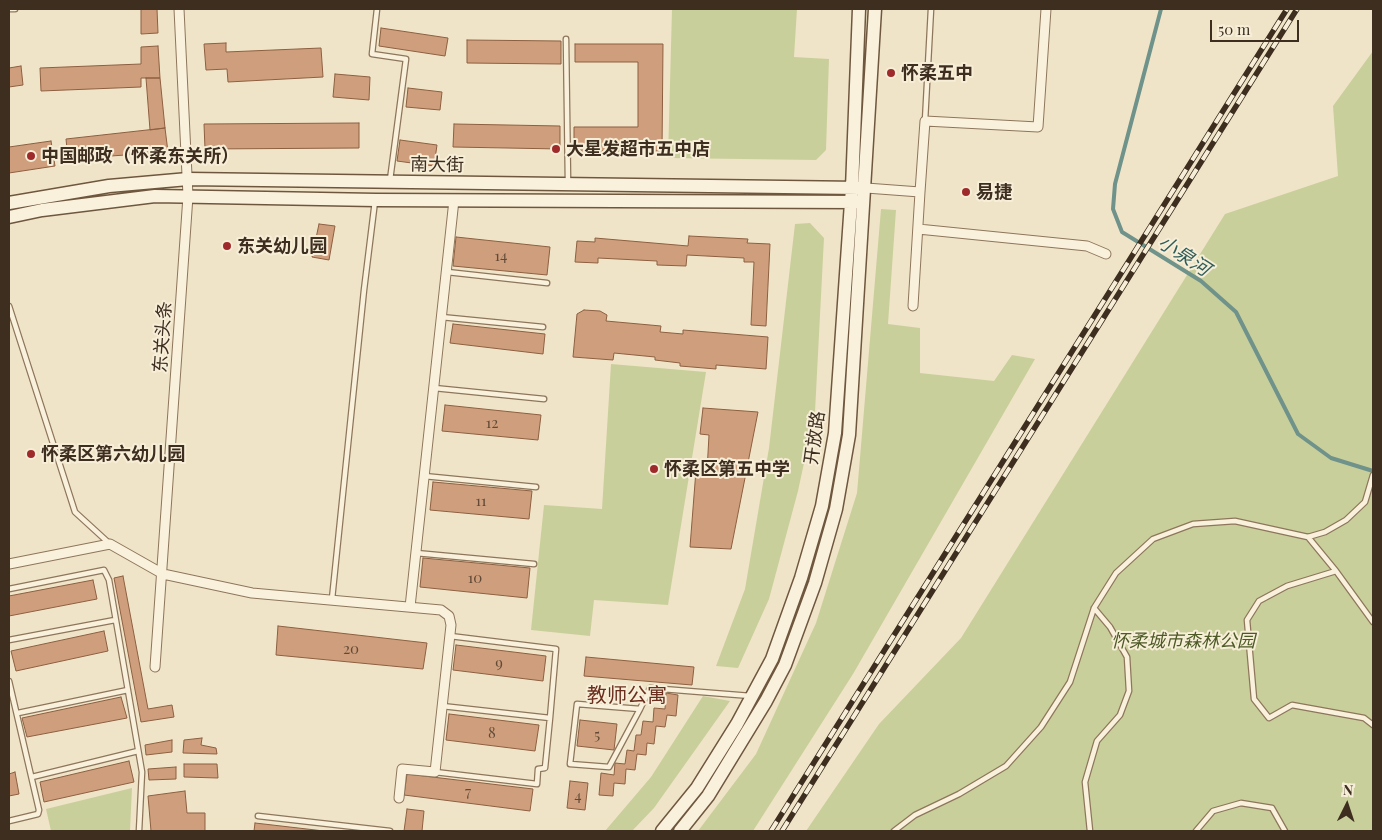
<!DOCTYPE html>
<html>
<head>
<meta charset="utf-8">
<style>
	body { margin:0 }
	#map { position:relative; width:1382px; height:840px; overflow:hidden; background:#f0e4c8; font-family:"Playfair Display",serif }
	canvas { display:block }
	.frame { position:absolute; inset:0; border:10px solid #3d2e20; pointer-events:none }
	.north { position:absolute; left:1322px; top:780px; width:50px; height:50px; -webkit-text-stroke:4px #f7eed8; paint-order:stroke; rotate:4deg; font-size:14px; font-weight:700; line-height:20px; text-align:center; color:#3d2e20 }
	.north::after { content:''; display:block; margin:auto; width:18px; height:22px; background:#3d2e20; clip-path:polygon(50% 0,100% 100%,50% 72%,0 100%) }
	.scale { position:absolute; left:1210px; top:20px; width:89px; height:22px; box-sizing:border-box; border:2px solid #3d2e20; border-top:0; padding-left:6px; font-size:15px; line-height:18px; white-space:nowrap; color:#3d2e20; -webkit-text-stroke:4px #f7eed8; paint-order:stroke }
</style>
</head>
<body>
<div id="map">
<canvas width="1382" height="840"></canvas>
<div class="frame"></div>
<div class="north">N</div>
<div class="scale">50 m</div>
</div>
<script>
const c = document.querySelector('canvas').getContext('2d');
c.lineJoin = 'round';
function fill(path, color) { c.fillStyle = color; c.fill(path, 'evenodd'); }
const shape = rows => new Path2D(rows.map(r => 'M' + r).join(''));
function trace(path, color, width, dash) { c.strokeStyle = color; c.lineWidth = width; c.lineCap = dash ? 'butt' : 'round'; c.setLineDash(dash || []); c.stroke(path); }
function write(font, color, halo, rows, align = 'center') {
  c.font = font + ' "Playfair Display","Noto Sans SC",serif'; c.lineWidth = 4; c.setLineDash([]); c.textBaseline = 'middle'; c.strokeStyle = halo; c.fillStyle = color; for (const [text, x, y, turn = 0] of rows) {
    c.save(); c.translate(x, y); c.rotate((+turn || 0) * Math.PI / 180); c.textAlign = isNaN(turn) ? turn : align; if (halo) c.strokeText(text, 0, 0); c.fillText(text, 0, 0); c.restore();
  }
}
const green = shape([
	[672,9,797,9,794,57,829,59,826,150,816,160,668,158],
	[1373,51,1373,831,806,831,879,724,961,638,1225,214,1338,176,1333,106],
	[881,209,896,210,888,324,920,328,920,373,994,381,1012,355,1035,359,853,674,753,831,698,831,756,754,816,623,857,493],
	[810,223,824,238,815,412,798,491,769,599,738,668,716,666,745,589,769,448,795,224],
	[611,364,706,372,668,605,594,600,590,636,531,630,544,505,602,509],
	[703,696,730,701,654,808,632,831,605,831,651,777],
	[132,788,130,831,51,831,46,809]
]);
const stream = shape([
	[1161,9,1115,184,1113,209,1122,232,1201,281,1236,312,1298,434,1331,458,1373,471]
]);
const building = shape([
	[141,9,157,9,158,33,141,34,141,9],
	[381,28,448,38,445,56,379,46,381,28],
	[467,40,561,41,561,64,467,63,467,40],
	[226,43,226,52,321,48,323,77,228,82,227,69,206,70,204,44,226,43],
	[575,44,663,44,662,151,574,151,574,127,638,127,638,62,575,62,575,44],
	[158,46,160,78,141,78,141,87,41,91,40,68,141,64,141,47,158,46],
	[21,66,23,85,9,87,9,68,21,66],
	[335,74,370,77,369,100,333,97,335,74],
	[146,78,160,78,165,128,150,130,146,78],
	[408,88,442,92,440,110,406,107,408,88],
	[359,123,359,148,205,149,204,124,359,123],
	[454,124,560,126,560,149,453,147,454,124],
	[165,128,168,152,68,159,66,139,165,128],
	[400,140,437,145,434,166,397,161,400,140],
	[51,141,55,166,9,173,9,147,51,141],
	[319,224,335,226,329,260,312,257,319,224],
	[689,236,748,239,747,243,770,244,766,326,751,325,754,262,744,262,744,258,687,255,686,266,657,265,657,261,598,258,598,263,575,262,577,241,595,242,595,238,688,246,689,236],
	[456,237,550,247,547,275,453,266,456,237],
	[584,310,600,311,607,315,606,321,661,326,660,332,683,334,683,330,768,337,766,369,716,365,716,369,680,366,680,363,655,360,655,357,614,353,613,360,573,357,577,314,584,310],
	[453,324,545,334,543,354,450,343,453,324],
	[445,405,541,415,538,440,442,431,445,405],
	[703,408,758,412,731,549,690,547,696,470,707,471,709,435,700,434,703,408],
	[433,482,532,491,529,519,430,510,433,482],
	[423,558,530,568,527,598,420,587,423,558],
	[123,576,148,709,172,705,174,717,141,722,114,578,123,576],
	[93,580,97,599,9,616,9,596,93,580],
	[278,626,427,643,423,669,276,655,278,626],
	[104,631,108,651,16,671,11,651,104,631],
	[456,645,546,656,543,681,453,670,456,645],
	[586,657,694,667,692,685,584,676,586,657],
	[666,693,678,695,676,716,667,715,665,727,656,726,654,744,647,743,646,755,637,754,635,770,626,769,625,784,614,783,613,796,599,795,601,773,614,775,615,763,625,764,627,750,634,751,636,735,641,735,643,721,653,722,654,708,665,709,666,693],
	[121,697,127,718,27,737,22,718,121,697],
	[449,714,539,725,535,751,446,740,449,714],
	[580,720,617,724,614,750,577,746,580,720],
	[202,738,201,745,216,748,217,754,183,753,184,740,202,738],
	[172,740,172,752,146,755,145,745,172,740],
	[129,761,134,782,44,802,40,782,129,761],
	[184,764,217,764,218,778,184,777,184,764],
	[176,767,176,779,149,780,148,769,176,767],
	[15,772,19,794,9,796,9,774,15,772],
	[407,774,533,789,530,811,404,795,407,774],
	[570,781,588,783,585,810,567,808,570,781],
	[185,791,187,813,205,813,205,831,151,831,148,796,185,791],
	[407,809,424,811,422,831,404,831,407,809],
	[255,823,324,831,254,831,255,823]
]);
const service = shape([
	[9,9,15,9],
	[377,9,372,54,406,59,390,180],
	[566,39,568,183],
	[925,121,931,9],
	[447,272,547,283],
	[9,306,75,512,110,544],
	[441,317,543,327],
	[434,388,544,399],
	[424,476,536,487],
	[1308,537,1336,571,1373,622],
	[416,553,534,564],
	[1336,571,1287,586,1259,601,1247,620,1254,699,1269,718,1292,705,1364,718,1373,725],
	[9,589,104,570,109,580,142,772,139,831],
	[332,599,364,290,375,201],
	[450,636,556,649,550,718],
	[9,640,115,620],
	[9,681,39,810,38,814,9,821],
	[640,709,609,767,570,764,577,704,640,709,650,688,751,696],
	[18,713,128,690],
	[435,772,537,784,538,769,545,768,550,718,442,706],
	[32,777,138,751],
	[258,816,390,831],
	[894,831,915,815,959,794,1006,766,1041,727,1070,682,1094,608,1116,573,1153,539,1193,524,1235,521,1308,537,1325,532,1346,520,1365,502,1373,475],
	[1090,831,1085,782,1097,741,1120,715,1129,691,1127,657,1110,627,1094,608],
	[1196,831,1213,811,1241,803,1272,808,1285,831]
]);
const minor = shape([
	[866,188,920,192,925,121,1038,127,1046,9],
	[918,229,1087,246,1106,254],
	[913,306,920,192],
	[9,564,110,544,163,574,252,593,441,610,449,616,451,625,435,772,402,769,399,798],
	[410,607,454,200],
	[155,667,188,196,179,9]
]);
const secondary = shape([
	[9,203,109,186,188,179,859,188],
	[9,217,42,210,155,196,376,200,858,202],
	[662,831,697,788,737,724,772,659,801,578,822,506,835,433,852,188,859,9],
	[680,831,708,796,766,701,785,665,815,583,836,509,849,435,875,9]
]);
const rail = shape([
	[771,831,1287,9],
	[782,831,1297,9]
]);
const markers = [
	[891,73,5,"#9e2a2b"],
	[556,149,5,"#9e2a2b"],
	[31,156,5,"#9e2a2b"],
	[966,192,5,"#9e2a2b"],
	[227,246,5,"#9e2a2b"],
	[31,454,5,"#9e2a2b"],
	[654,469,5,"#9e2a2b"]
];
const numberNames = [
	["14",501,256],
	["12",492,423],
	["11",481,501],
	["10",475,578],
	["20",351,649],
	["9",499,663],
	["8",492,733],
	["5",597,735],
	["7",468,792],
	["4",578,796]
];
const poiNames = [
	["怀柔五中",901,73],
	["大星发超市五中店",566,149],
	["中国邮政（怀柔东关所）",41,156],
	["易捷",976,192],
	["东关幼儿园",237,246],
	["怀柔区第六幼儿园",41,454],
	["怀柔区第五中学",664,469]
];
const streetNames = [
	["南大街",437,165,1],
	["东关头条",163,337,-86],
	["开放路",815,438,-82]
];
const parkNames = [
	["怀柔城市森林公园",1183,641]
];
const waterNames = [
	["小泉河",1184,256,33]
];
const quarterNames = [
	["教师公寓",627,696]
];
fill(green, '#c9cf9b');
trace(stream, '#6f938a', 4);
fill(building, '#cf9f7d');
trace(building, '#8d5f41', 1);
trace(service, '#8d765c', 7);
trace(minor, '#8d765c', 11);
trace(secondary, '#6f573f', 15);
trace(service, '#faf1dc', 4.5);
trace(minor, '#faf1dc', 9);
trace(secondary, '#faf1dc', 12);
trace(rail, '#3d2e20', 5.5);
trace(rail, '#f7eed8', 4, [11]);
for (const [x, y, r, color] of markers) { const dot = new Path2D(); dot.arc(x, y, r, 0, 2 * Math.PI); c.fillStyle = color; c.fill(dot); trace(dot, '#f7eed8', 2); }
write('15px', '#624a37', null, numberNames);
write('bold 18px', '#3d2e20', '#f7eed8', poiNames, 'left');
write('18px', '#3d2e20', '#f7eed8', streetNames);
write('italic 18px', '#4d5a26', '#f7eed8', parkNames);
write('italic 19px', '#2f5d5a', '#f7eed8', waterNames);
write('20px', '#6b2e1e', '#f7eed8', quarterNames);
</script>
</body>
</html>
